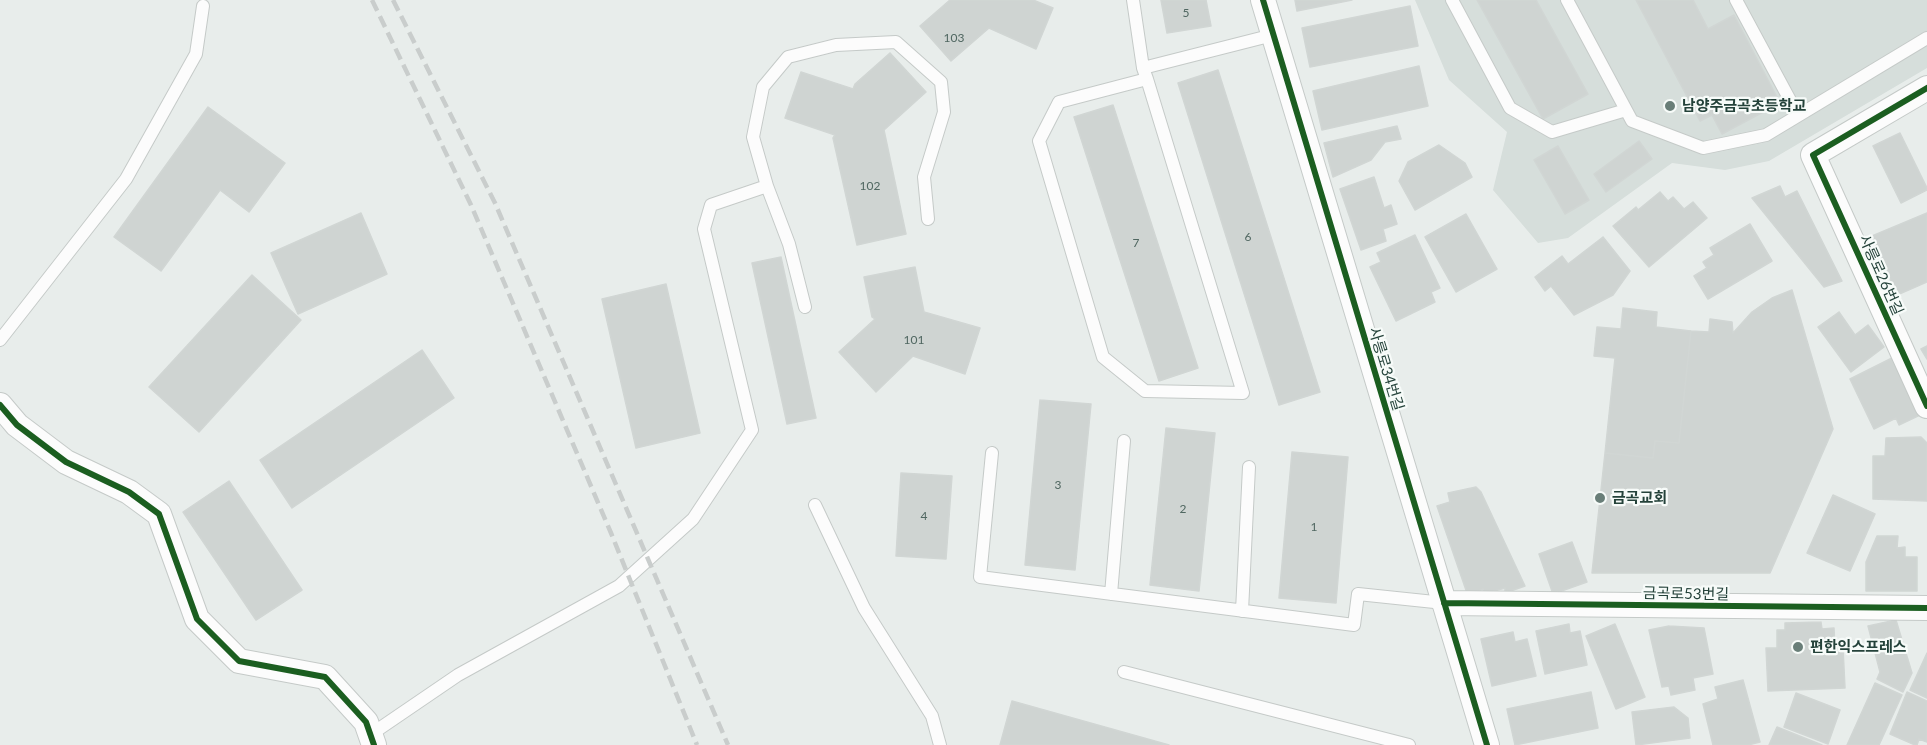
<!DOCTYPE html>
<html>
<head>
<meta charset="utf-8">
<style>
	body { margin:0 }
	canvas { display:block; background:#e8edeb }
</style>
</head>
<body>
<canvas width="1927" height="745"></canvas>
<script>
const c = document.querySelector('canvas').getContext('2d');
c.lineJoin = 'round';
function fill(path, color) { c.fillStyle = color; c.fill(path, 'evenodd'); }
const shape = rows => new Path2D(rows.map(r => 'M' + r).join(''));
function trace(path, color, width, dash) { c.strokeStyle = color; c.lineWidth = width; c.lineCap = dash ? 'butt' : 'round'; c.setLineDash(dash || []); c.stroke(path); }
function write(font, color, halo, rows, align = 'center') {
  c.font = font + ' Lato,"Noto Sans KR",sans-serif'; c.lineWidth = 4.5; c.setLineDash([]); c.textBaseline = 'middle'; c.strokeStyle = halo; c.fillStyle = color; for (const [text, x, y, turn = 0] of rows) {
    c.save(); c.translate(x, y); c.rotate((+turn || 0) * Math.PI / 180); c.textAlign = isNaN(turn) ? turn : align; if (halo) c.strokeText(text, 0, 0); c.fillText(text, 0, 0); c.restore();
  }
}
const built = shape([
	[1415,0,1927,0,1927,68,1769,161,1725,170,1672,163,1568,238,1538,243,1493,190,1507,132,1449,80]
]);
const building = shape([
	[950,0,1033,0,1053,8,1036,49,989,28,951,61,920,26,950,0],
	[1161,0,1206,0,1211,26,1167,33,1161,0],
	[1295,0,1352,0,1297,11,1295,0],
	[1477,0,1536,0,1588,94,1543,119,1477,0],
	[1636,0,1693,0,1708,29,1734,15,1780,103,1722,134,1712,115,1700,121,1636,0],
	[1410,6,1418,46,1310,67,1302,28,1410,6],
	[890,53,926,92,884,130,906,234,857,245,833,138,835,135,785,118,801,72,853,89,855,84,890,53],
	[1419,66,1428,106,1322,130,1313,91,1419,66],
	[1218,70,1320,392,1279,405,1178,83,1218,70],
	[1113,105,1198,368,1159,381,1074,117,1113,105],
	[208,107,285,163,249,212,220,190,161,271,114,237,208,107],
	[1397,126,1401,139,1385,142,1371,160,1333,177,1324,143,1397,126],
	[1900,133,1927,188,1927,190,1901,203,1873,146,1900,133],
	[1639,141,1652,159,1606,192,1594,174,1639,141],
	[1439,145,1465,163,1472,177,1415,210,1399,181,1408,162,1439,145],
	[1558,146,1589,200,1565,214,1534,160,1558,146],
	[1374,177,1384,208,1391,205,1397,224,1383,229,1386,241,1361,250,1340,189,1374,177],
	[1780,186,1785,197,1797,191,1842,281,1824,287,1752,198,1780,186],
	[1660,192,1668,201,1673,197,1684,209,1693,202,1707,218,1649,267,1613,226,1636,207,1638,210,1660,192],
	[361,213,387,274,298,314,271,253,361,213],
	[1927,213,1927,282,1897,295,1872,236,1927,213],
	[1466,214,1497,269,1456,292,1425,237,1466,214],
	[1750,224,1772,261,1708,299,1694,276,1707,268,1703,262,1714,255,1710,248,1750,224],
	[1415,235,1440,288,1431,292,1435,302,1396,321,1370,267,1381,262,1377,253,1415,235],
	[1603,237,1630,271,1613,295,1574,315,1551,286,1545,291,1535,277,1562,256,1568,264,1603,237],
	[781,257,816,418,787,424,752,263,781,257],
	[915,267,924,312,980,328,965,374,913,356,876,392,839,352,875,319,872,317,864,277,915,267],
	[252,275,301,320,199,432,149,387,252,275],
	[666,284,700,433,636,448,602,299,666,284],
	[1792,290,1833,429,1770,573,1592,573,1605,453,1653,458,1655,441,1679,443,1691,331,1709,332,1710,319,1732,322,1733,333,1752,312,1772,298,1792,290],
	[1623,308,1657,312,1656,327,1691,331,1679,443,1655,441,1653,458,1605,453,1615,358,1594,356,1597,327,1621,329,1623,308],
	[1839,312,1855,335,1868,325,1884,347,1851,372,1818,327,1839,312],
	[1927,346,1927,359,1921,349,1927,346],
	[422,350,454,398,292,508,260,460,422,350],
	[1892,358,1920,415,1899,425,1896,418,1874,429,1850,379,1892,358],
	[1040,400,1091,404,1075,570,1025,565,1040,400],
	[1166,428,1215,433,1199,591,1150,585,1166,428],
	[1921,437,1927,443,1927,501,1873,499,1873,456,1885,456,1886,438,1921,437],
	[1292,452,1348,457,1336,603,1279,598,1292,452],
	[901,473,952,476,946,559,896,556,901,473],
	[229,481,302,590,256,620,183,512,229,481],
	[1476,487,1481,492,1525,586,1505,593,1505,588,1484,594,1483,589,1468,596,1437,506,1450,502,1448,493,1476,487],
	[1833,495,1875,514,1850,571,1807,553,1833,495],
	[1877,536,1898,536,1897,548,1905,547,1905,557,1917,557,1917,591,1866,591,1866,562,1877,536],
	[1572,542,1587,582,1553,594,1539,554,1572,542],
	[1896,620,1912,673,1903,692,1877,679,1880,672,1868,626,1896,620],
	[1821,622,1822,629,1834,628,1835,648,1843,648,1845,688,1768,691,1766,648,1777,648,1777,630,1785,630,1785,623,1821,622],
	[1569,624,1570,633,1580,631,1587,665,1545,674,1536,631,1569,624],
	[1615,624,1645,697,1616,709,1586,636,1615,624],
	[1669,626,1704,628,1713,674,1693,678,1695,690,1671,695,1669,686,1662,687,1649,630,1669,626],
	[1513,632,1515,642,1527,639,1536,676,1492,686,1481,639,1513,632],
	[1927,653,1927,698,1910,690,1927,653],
	[1743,680,1760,742,1748,745,1713,745,1703,704,1718,699,1715,687,1743,680],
	[1875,683,1902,695,1879,745,1847,745,1875,683],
	[1591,692,1598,728,1515,745,1507,709,1591,692],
	[1907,692,1927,701,1927,742,1919,739,1917,745,1915,745,1890,734,1907,692],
	[1796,693,1840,710,1828,744,1784,727,1796,693],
	[1012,701,1169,745,1000,745,1012,701],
	[1674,707,1688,718,1690,738,1636,745,1632,712,1674,707],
	[1777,727,1822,745,1769,745,1777,727]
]);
const lane = shape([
	[1133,0,1143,68],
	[1452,0,1510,108,1552,132,1626,110],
	[1567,0,1632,121,1703,148,1766,135,1927,38],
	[1736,0,1798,115],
	[1147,79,1059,102,1039,141,1103,357,1145,391,1243,393,1147,79,1143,68,1273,35],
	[767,186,789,244,805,307],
	[0,340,126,179,196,54,203,6],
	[992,453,980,577,1354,625,1358,594,1444,603],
	[815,505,864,608,932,716,940,745],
	[1111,594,1124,441],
	[1242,611,1249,467],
	[1124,672,1409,745],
	[370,735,458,675,619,586,693,519,752,430,704,229,711,205,767,186,753,137,763,87,788,57,836,45,896,42,941,82,944,112,924,177,928,219]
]);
const street = shape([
	[1263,0,1487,745],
	[1927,88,1813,155,1927,406],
	[0,405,17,425,66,462,129,492,159,514,197,619,239,661,325,677,366,722,374,745],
	[1444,603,1927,608]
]);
const rail = shape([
	[372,0,471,205,611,533,697,745],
	[393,0,495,203,728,745]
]);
const cycleway = shape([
	[1263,0,1487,745],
	[1927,88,1813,155,1927,406],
	[0,405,17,425,66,462,129,492,159,514,197,619,239,661,325,677,366,722,374,745],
	[1444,603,1927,608]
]);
const markers = [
	[1670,106,6,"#697e78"],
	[1600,498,6,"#697e78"],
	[1798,647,6,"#697e78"]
];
const numberNames = [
	["5",1186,13],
	["103",954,38],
	["102",870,186],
	["6",1248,237],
	["7",1136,243],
	["101",914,340],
	["3",1058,485],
	["2",1183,509],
	["4",924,516],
	["1",1314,527]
];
const poiNames = [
	["남양주금곡초등학교",1682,106],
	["금곡교회",1612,498],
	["편한익스프레스",1810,647]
];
const streetNames = [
	["사릉로26번길",1881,275,66],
	["사릉로34번길",1386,369,73],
	["금곡로53번길",1686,594,1]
];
fill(built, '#d6dedb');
fill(building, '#cfd4d2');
trace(building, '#d1d6d4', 1.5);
trace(lane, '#c5cac8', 14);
trace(street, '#c5cac8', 26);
trace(lane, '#fcfcfc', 12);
trace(street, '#fcfcfc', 24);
trace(rail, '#c9cdcc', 4.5, [12, 6]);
trace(cycleway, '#1b5e20', 6);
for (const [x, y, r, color] of markers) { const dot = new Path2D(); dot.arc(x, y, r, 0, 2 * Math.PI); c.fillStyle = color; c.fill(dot); trace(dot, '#f7fbf9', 2); }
write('12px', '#506761', null, numberNames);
write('bold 15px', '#24423a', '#f7fbf9', poiNames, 'left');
write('15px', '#24423a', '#f7fbf9', streetNames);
</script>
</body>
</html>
